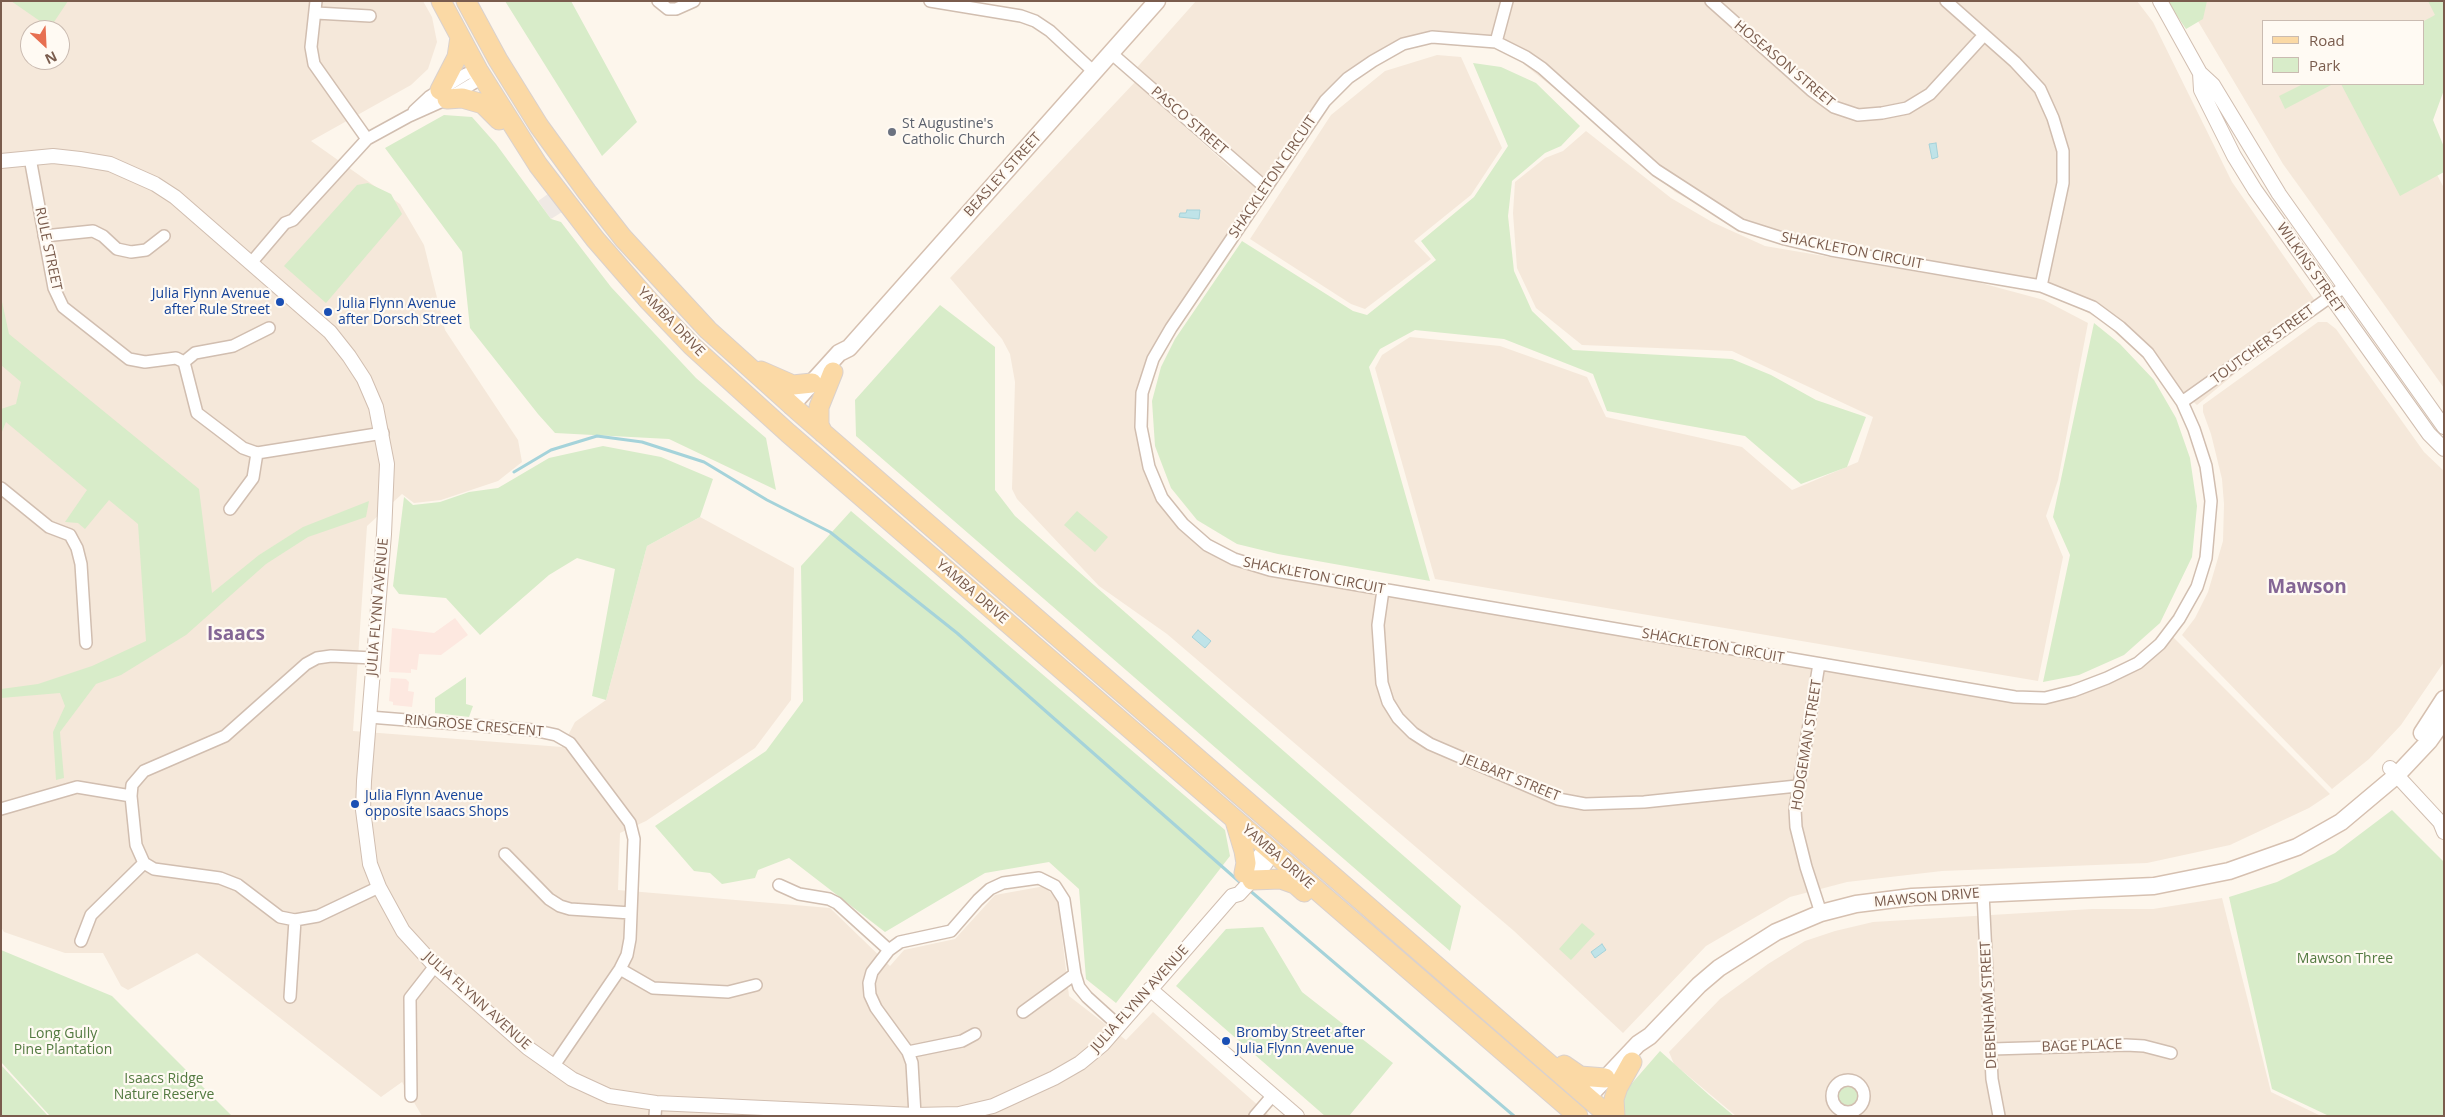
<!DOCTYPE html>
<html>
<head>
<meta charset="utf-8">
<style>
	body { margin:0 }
	#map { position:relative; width:2445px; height:1117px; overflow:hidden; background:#fdf6ec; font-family:"Open Sans",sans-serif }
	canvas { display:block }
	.frame { position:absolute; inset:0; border:2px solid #7a5c4d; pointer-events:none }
	.legend { position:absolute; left:2262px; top:20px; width:162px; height:65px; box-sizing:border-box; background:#fffaf3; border:1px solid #cabbb1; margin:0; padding:6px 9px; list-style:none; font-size:15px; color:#7a5c4d }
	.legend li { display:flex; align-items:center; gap:10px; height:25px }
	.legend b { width:25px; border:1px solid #cabbb1 }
	.north { position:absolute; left:20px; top:20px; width:50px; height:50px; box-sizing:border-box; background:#fffaf3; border:1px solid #cabbb1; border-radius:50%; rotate:155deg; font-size:14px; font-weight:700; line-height:20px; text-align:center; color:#7a5c4d }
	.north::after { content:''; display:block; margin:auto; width:18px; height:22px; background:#e76f51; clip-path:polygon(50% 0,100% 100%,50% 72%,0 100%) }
</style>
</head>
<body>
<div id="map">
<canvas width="2445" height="1117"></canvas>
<div class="frame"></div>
<ul class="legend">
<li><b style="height:6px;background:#fbd9a5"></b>Road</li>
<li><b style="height:14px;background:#d8ecc9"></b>Park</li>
</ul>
<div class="north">N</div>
</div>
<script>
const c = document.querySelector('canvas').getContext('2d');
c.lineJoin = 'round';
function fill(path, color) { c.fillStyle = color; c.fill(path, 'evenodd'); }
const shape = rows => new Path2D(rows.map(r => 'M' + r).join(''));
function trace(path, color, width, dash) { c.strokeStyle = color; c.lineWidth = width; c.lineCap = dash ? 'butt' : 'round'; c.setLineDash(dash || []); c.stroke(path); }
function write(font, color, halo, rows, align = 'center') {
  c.font = font + ' "Open Sans",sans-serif'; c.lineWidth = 4.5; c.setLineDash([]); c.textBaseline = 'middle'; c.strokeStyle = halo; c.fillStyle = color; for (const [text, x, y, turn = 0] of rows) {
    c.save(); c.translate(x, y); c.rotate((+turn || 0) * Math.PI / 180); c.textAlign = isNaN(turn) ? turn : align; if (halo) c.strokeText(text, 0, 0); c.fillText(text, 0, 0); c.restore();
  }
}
const residential = shape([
	[1,1,423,1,432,17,437,42,428,69,411,85,311,141,400,204,424,245,445,330,518,440,522,462,498,481,441,500,414,503,402,494,367,526,353,731,562,747,575,722,606,700,647,546,700,517,794,568,791,700,755,748,646,821,620,833,618,890,830,908,890,966,904,950,955,939,995,895,1045,886,1058,902,1069,996,1126,1040,1153,1012,1270,1116,422,1116,402,1082,381,1097,197,953,128,990,121,986,103,953,65,953,4,932,1,927],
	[30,30,60,30,60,60,30,60],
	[1196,1,2137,1,2153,22,2232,182,2318,305,2197,405,2102,321,2041,286,1748,231,1675,192,1555,89,1496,42,1403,44,1373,61,1335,96,1171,328,1142,393,1149,467,1183,524,1234,559,2045,698,2138,662,2169,633,2330,794,2309,808,2230,845,2147,863,1942,871,1847,882,1790,897,1706,946,1623,1033,1514,931,1167,634,1099,586,1017,499,1012,489,1015,382,1010,354,1002,339,950,278,1135,82,1244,180,1133,72],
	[2186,1,2444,1,2414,131,2444,188,2444,388,2283,164],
	[2264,21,2424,21,2424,84,2264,84],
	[1437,55,1461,57,1502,148,1471,195,1414,241,1431,259,1365,309,1351,304,1250,239,1331,115,1385,71],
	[1586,131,1671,198,1712,222,1765,246,1977,282,2044,300,2088,323,2058,480,2046,516,2063,557,2038,681,1435,579,1375,368,1382,355,1410,337,1500,346,1587,377,1606,417,1742,447,1792,490,1858,462,1873,417,1732,351,1582,345,1536,308,1517,268,1513,213,1515,182,1545,158,1563,151],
	[2318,322,2327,322,2336,329,2424,452,2444,471,2444,662,2401,725,2369,759,2332,789,2182,635,2195,618,2208,592,2223,541,2224,504,2222,479,2211,434,2203,412,2203,405],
	[2222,898,2271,1092,2321,1116,1736,1116,1674,1064,1669,1052,1720,999,1768,964,1805,941,1835,931,1873,922,2092,909,2153,909]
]);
const commercial = shape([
	[455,618,468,635,441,655,419,654,417,670,411,669,411,673,389,672,392,628,434,633],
	[391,678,406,679,409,682,408,691,414,692,412,707,393,705,393,702,389,701]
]);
const industrial = shape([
	[548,194,562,212,551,219,538,201]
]);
const green = shape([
	[11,1,68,1,50,28],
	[505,1,571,1,637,122,602,156],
	[2167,1,2207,1,2203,19,2186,29],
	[2428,1,2444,1,2444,90,2433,120,2444,147,2444,172,2400,196,2341,84,2424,84,2424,21,2435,15],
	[1473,63,1501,67,1536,83,1580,126,1561,146,1545,153,1512,181,1508,216,1514,271,1532,311,1573,350,1732,359,1771,375,1816,400,1866,417,1847,467,1801,484,1745,436,1607,411,1593,374,1504,339,1415,330,1380,349,1369,367,1430,581,1278,554,1237,544,1197,520,1171,488,1155,446,1152,401,1161,367,1175,339,1242,241,1353,311,1367,315,1436,260,1421,241,1474,197,1508,146],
	[2303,84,2333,84,2285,109,2279,96],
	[444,115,472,117,496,144,551,219,561,222,611,287,696,378,766,438,776,490,669,439,555,433,538,414,470,328,462,252,385,148],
	[368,183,391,194,402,214,326,303,284,266,357,185],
	[1,297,9,334,199,489,212,593,259,555,303,527,369,501,366,517,308,537,266,564,186,635,121,675,96,684,60,732,64,778,56,780,53,732,65,706,60,693,1,698,1,689,38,684,92,666,146,641,138,524,109,500,85,529,78,523,65,522,87,490,6,422,1,434,1,409,16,404,21,382,1,365],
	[940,305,995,347,995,490,1015,516,1461,906,1450,951,856,436,855,400],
	[2094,323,2120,344,2154,380,2176,418,2190,458,2197,506,2192,557,2160,623,2124,655,2079,675,2043,682,2070,555,2053,517],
	[603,446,661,457,713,479,700,517,647,546,606,700,592,696,615,569,577,558,549,575,480,635,446,598,399,594,393,586,404,497,413,505,440,502,469,492,498,488,549,458],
	[851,511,1225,830,1230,856,1116,1003,1086,979,1079,889,1049,862,985,873,885,932,789,858,758,870,755,878,722,884,710,873,694,871,655,826,766,751,803,701,801,566],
	[1077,511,1108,537,1095,552,1064,525],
	[466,677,466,704,473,706,469,717,435,713,435,698],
	[2392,810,2444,862,2444,1116,2329,1116,2272,1089,2229,897,2277,882,2335,853],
	[1582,923,1595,934,1571,960,1559,949],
	[1263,927,1302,992,1393,1063,1349,1116,1325,1116,1176,986,1226,929],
	[1,950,112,996,232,1116,50,1116,1,1062],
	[1660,1051,1709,1095,1734,1116,1624,1116,1620,1097],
	[1,1065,48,1116,1,1116],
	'1837 1097a11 11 0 1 1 22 0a11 11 0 1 1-22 0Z'
]);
const water = shape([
	[1936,143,1938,157,1932,159,1929,144,1936,143],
	[1187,210,1200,210,1199,219,1179,217,1180,213,1186,213,1187,210],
	[1198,630,1211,641,1205,648,1192,637,1198,630],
	[1602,944,1606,950,1595,958,1591,952,1602,944]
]);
const stream = shape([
	[514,472,551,450,597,436,642,442,704,462,767,500,830,532,957,633,1243,885],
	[1248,889,1514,1116]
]);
const minor = shape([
	[316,1,311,47,314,64,367,139],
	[658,1,668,9,676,9,694,1],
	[930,1,1021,16,1035,21,1050,31,1094,72],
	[1711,1,1811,90,1834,107,1858,115,1882,113,1907,108,1930,94,1984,35],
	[1946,1,2015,62,2040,89,2053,118,2063,151,2063,183,2041,286],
	[316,13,370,16],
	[1432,37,1496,42,1526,57,1542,68,1656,170,1741,225,1785,239,1831,250,2041,286,2093,307,2120,327,2148,353,2182,402,2194,429,2206,466,2211,501,2206,558,2197,587,2179,619,2160,644,2138,663,2107,678,2073,691,2045,698,2015,697,1270,570,1234,559,1207,545,1183,524,1162,498,1149,467,1141,427,1142,393,1153,359,1171,328,1325,101,1348,78,1373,61,1403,44,1432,37],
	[1496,42,1507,1],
	[1111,53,1266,188],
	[414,111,429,97,466,74,478,70],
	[30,158,54,288,63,307,129,359,145,362,176,358,184,362,197,413,243,448,257,453,383,433],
	[44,236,93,231,103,236,117,249,131,252,146,250,164,236],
	[251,263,285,223,293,220,367,139,409,116,447,99,482,78],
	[184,362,195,353,233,346,269,328],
	[2182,402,2344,287],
	[1,488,49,527,70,535,77,548,81,564,86,643],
	[230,509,253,478,257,453],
	[1383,590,1378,625,1382,683,1388,702,1398,718,1413,733,1430,744,1558,799,1585,804,1644,802,1797,786],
	[374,658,331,656,317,658,306,664,225,736,144,771,132,785,131,796,136,845,144,863,154,869,220,878,238,885,280,917,295,920,318,916,379,887],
	[1819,664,1795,809,1796,827,1806,867,1821,913],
	[369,717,533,730,556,735,570,743,630,823,634,839,630,939,627,955,620,969,553,1067],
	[1,809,77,787,131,796],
	[505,854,549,899,560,906,570,909,631,913],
	[779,885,799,894,829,899,837,903,889,950],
	[1983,893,1992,1079,1999,1116],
	[81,941,91,915,144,863],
	[620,969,653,988,728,992,756,985],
	[290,997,295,920],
	[1023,1012,1075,974],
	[1992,1049,2126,1045,2144,1046,2171,1053],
	[908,1052,962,1041,975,1034],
	'1832 1096a16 16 0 1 1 32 0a16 16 0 1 1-32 0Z',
	[411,1096,410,998,435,966],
	[915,1115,912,1063,908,1052,876,1008,870,995,869,983,872,972,889,950,900,942,951,931,978,900,990,889,1003,883,1039,878,1055,886,1064,900,1075,974,1079,987,1087,997,1119,1026],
	[655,1116,656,1103],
	[1255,1116,1273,1095]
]);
const tertiary = shape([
	[2160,1,2200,73,2213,85,2279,194,2444,427],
	[2200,73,2201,90,2234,156,2255,190,2429,434,2444,449],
	[1,161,53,156,80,159,110,164,155,184,175,197,330,332,349,356,364,379,376,407,387,464,384,534,364,781,363,810,370,864,379,887,403,931,435,966,528,1048,572,1079,609,1096,656,1103,915,1115,959,1114,993,1106,1054,1078,1080,1063,1103,1044,1232,896,1239,894,1252,880,1266,863,1271,852],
	[2390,768,2440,822,2444,832],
	[1243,874,1267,848],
	[1150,989,1297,1116]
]);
const secondary = shape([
	[791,406,839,353,849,348,1157,1],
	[2422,733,2444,699],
	[1588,1097,1638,1044,1650,1036,1699,985,1719,968,1776,932,1821,913,1856,904,1912,897,2154,886,2229,871,2297,847,2341,822,2397,775,2429,741,2444,720]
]);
const primary = shape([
	[441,1,478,70,538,165,595,239,649,301,692,346,788,433,1578,1116],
	[466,1,498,60,539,126,587,192,623,238,708,330,798,411,1609,1116],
	[440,90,457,57,460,37],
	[447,99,462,98,483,104,499,120],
	[761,371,793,385,812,383],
	[823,433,819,425,819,407,833,372],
	[1235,821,1244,851,1246,863,1244,873],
	[1252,880,1281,879,1295,884,1304,892],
	[1564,1065,1580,1076,1605,1078],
	[1615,1116,1614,1099,1618,1087,1632,1062]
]);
const markers = [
	[892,132,5,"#6b7280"],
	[280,302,5,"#1a4fb4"],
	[328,312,5,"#1a4fb4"],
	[355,804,5,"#1a4fb4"],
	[1226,1041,5,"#1a4fb4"]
];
const streetNames = [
	["HOSEASON STREET",1784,64,40],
	["PASCO STREET",1189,121,41],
	["BEASLEY STREET",1003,175,-48],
	["SHACKLETON CIRCUIT",1273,177,-56],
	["RULE STREET",48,249,78],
	["SHACKLETON CIRCUIT",1852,251,11],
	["WILKINS STREET",2310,268,55],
	["YAMBA DRIVE",671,322,46],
	["TOUTCHER STREET",2263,345,-36],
	["SHACKLETON CIRCUIT",1314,576,11],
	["YAMBA DRIVE",972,592,41],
	["JULIA FLYNN AVENUE",378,607,-85],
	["SHACKLETON CIRCUIT",1713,646,10],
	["RINGROSE CRESCENT",474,726,5],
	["HODGEMAN STREET",1807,745,-81],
	["JELBART STREET",1511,778,22],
	["YAMBA DRIVE",1278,857,41],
	["MAWSON DRIVE",1927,898,-5],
	["JULIA FLYNN AVENUE",1140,999,-48],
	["JULIA FLYNN AVENUE",477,1001,42],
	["DEBENHAM STREET",1989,1005,-93],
	["BAGE PLACE",2082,1046,-2]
];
const worshipNames = [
	["St Augustine's",902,124],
	["Catholic Church",902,140]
];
const transitNames = [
	["Julia Flynn Avenue",270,294,"right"],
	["after Rule Street",270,310,"right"],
	["Julia Flynn Avenue",338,304],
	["after Dorsch Street",338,320],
	["Julia Flynn Avenue",365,796],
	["opposite Isaacs Shops",365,812],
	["Bromby Street after",1236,1033],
	["Julia Flynn Avenue",1236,1049]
];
const parkNames = [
	["Mawson Three",2345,959],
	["Long Gully",63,1034],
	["Pine Plantation",63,1050],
	["Isaacs Ridge",164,1079],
	["Nature Reserve",164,1095]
];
const districtNames = [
	["Mawson",2307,588],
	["Isaacs",236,635]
];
fill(residential, '#f5e8da');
fill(commercial, '#fde8e0');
fill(industrial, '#efe9e4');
fill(green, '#d8ecc9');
fill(water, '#bfe3e8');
trace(water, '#a5d3da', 1);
trace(stream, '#a5d3da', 3);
trace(minor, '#d1beb0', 14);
trace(tertiary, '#d1beb0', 16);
trace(secondary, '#d6c0b0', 19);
trace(primary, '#dad1cd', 21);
trace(minor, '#fff', 11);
trace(tertiary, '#fff', 14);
trace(secondary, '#fff', 16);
trace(primary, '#fbd9a5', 19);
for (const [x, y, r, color] of markers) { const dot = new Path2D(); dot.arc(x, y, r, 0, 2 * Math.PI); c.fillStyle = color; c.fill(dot); trace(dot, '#fffaf3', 2); }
write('14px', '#7a5c4d', '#fffaf3', streetNames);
write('14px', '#5b616d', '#fffaf3', worshipNames, 'left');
write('14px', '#164399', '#fffaf3', transitNames, 'left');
write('14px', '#537a41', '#fffaf3', parkNames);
write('bold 19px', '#846695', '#fffaf3', districtNames);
</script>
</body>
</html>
